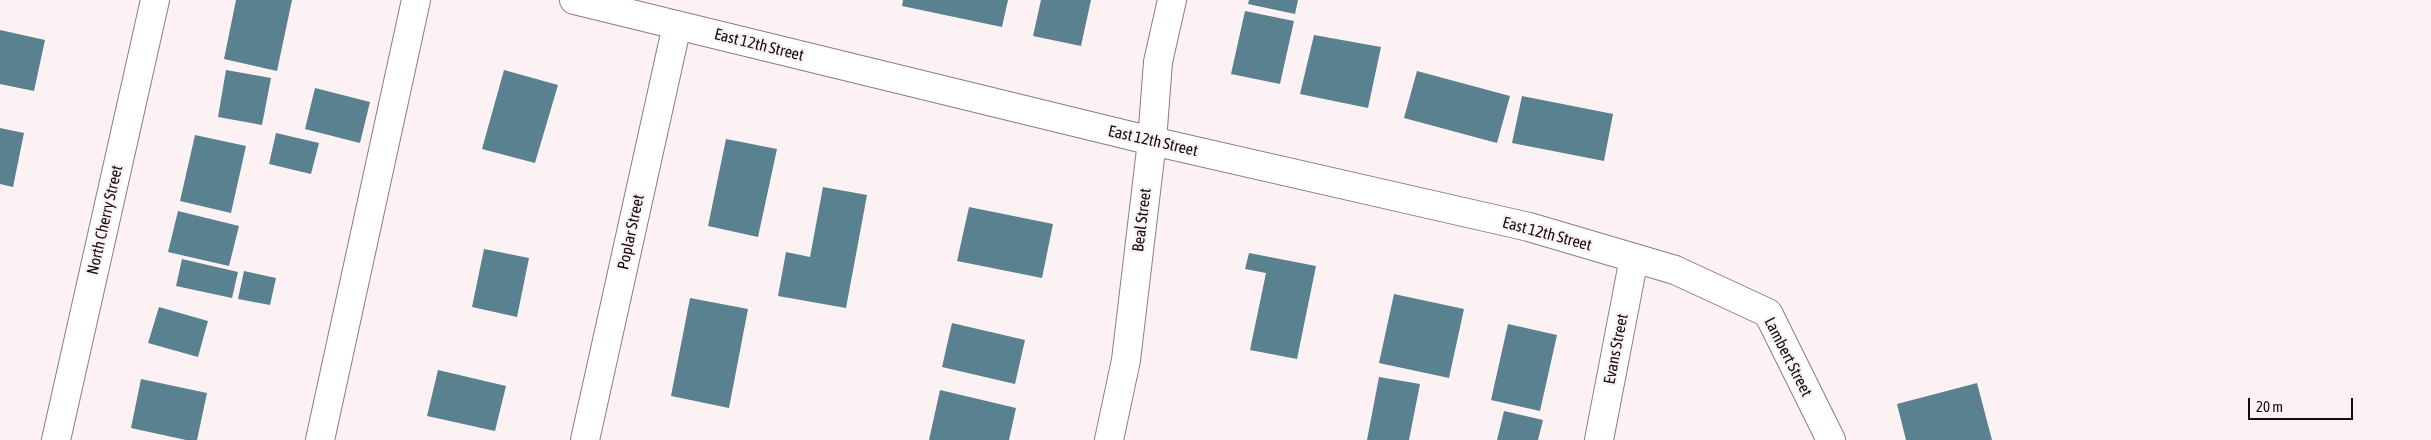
<!DOCTYPE html>
<html>
<head>
<meta charset="utf-8">
<style>
	body { margin:0 }
	#map { position:relative; width:2431px; height:440px; overflow:hidden; background:#fcf2f3; font-family:"Asap Condensed",sans-serif }
	canvas { display:block }
	.scale { position:absolute; left:2248px; top:398px; width:105px; height:22px; box-sizing:border-box; border:2px solid #140c0d; border-top:0; padding-left:6px; font-size:15px; line-height:18px; white-space:nowrap; color:#140c0d; -webkit-text-stroke:4px #fcf2f3; paint-order:stroke }
</style>
</head>
<body>
<div id="map">
<canvas width="2431" height="440"></canvas>
<div class="scale">20 m</div>
</div>
<script>
const c = document.querySelector('canvas').getContext('2d');
c.lineJoin = 'round';
function fill(path, color) { c.fillStyle = color; c.fill(path, 'evenodd'); }
const shape = rows => new Path2D(rows.map(r => 'M' + r).join(''));
function trace(path, color, width, dash) { c.strokeStyle = color; c.lineWidth = width; c.lineCap = dash ? 'butt' : 'round'; c.setLineDash(dash || []); c.stroke(path); }
function write(font, color, halo, rows, align = 'center') {
  c.font = font + ' "Asap Condensed",sans-serif'; c.lineWidth = 4.5; c.setLineDash([]); c.textBaseline = 'middle'; c.strokeStyle = halo; c.fillStyle = color; for (const [text, x, y, turn = 0] of rows) {
    c.save(); c.translate(x, y); c.rotate((+turn || 0) * Math.PI / 180); c.textAlign = isNaN(turn) ? turn : align; if (halo) c.strokeText(text, 0, 0); c.fillText(text, 0, 0); c.restore();
  }
}
const building = shape([
	[236,0,292,0,277,71,224,59],
	[903,0,1008,0,1002,27,902,6],
	[1041,0,1091,0,1081,46,1033,36],
	[1249,0,1298,0,1295,14,1248,4],
	[1245,11,1294,21,1280,84,1231,74],
	[0,30,45,40,34,91,0,84],
	[1314,35,1381,47,1368,108,1300,94],
	[226,70,271,78,262,125,218,117],
	[504,70,558,85,535,163,482,149],
	[1417,71,1510,96,1497,143,1404,118],
	[315,88,370,102,360,143,305,129],
	[1522,96,1613,114,1604,161,1512,143],
	[0,128,24,133,13,187,0,184],
	[276,133,319,143,311,174,269,164],
	[195,135,246,146,231,213,180,201],
	[726,139,777,149,758,237,708,226],
	[823,187,867,195,846,308,778,296,786,252,810,257],
	[969,207,1053,224,1042,278,957,261],
	[178,211,239,226,229,266,168,252],
	[484,249,529,258,517,317,472,307],
	[1249,253,1316,266,1297,359,1250,350,1266,273,1245,269],
	[182,259,238,272,232,298,176,286],
	[244,271,276,278,270,305,238,299],
	[1394,294,1464,309,1449,378,1379,363],
	[690,298,748,309,729,408,671,396],
	[159,307,208,321,198,357,148,343],
	[952,323,1025,340,1015,384,942,367],
	[1508,324,1557,335,1540,411,1491,400],
	[438,370,506,386,495,431,427,416],
	[1379,377,1420,384,1409,440,1367,440],
	[141,379,207,393,197,440,186,440,131,428],
	[1977,383,1992,440,1906,440,1897,404],
	[940,390,1016,408,1009,440,929,440],
	[1504,411,1543,420,1538,440,1497,440]
]);
const minor = shape([
	[574,0,1152,141,1529,227,1675,270,1768,313,1831,440],
	[56,440,155,0],
	[320,440,416,0],
	[585,440,677,25],
	[1109,440,1126,360,1152,141,1158,62,1172,0],
	[1599,440,1634,258]
]);
const streetNames = [
	["East 12th Street",759,45,14],
	["East 12th Street",1153,141,13],
	["North Cherry Street",105,220,-77],
	["Beal Street",1142,220,-83],
	["Poplar Street",631,232,-78],
	["East 12th Street",1547,234,15],
	["Evans Street",1616,349,-79],
	["Lambert Street",1788,357,63]
];
fill(building, '#5a818f');
trace(minor, '#907b7d', 30);
trace(minor, '#fff', 28);
write('16px', '#140c0d', '#fcf2f3', streetNames);
</script>
</body>
</html>
